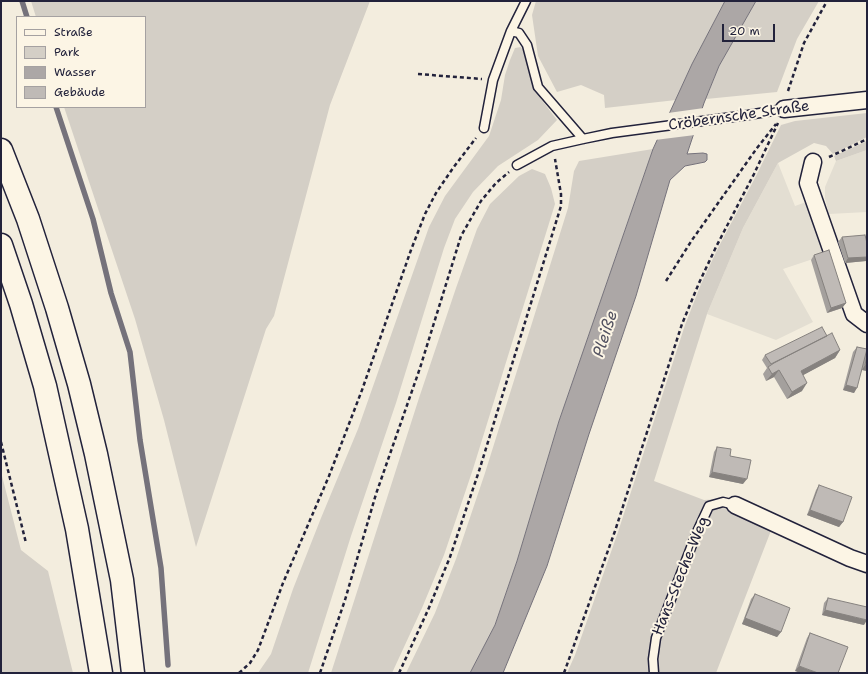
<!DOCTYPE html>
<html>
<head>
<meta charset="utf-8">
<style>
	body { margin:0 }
	#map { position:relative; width:868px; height:674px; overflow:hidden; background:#f3edde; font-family:"Shantell Sans",sans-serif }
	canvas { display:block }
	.frame { position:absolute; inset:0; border:2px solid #22223b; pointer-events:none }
	.legend { position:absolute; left:16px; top:16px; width:130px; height:92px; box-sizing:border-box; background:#fcf5e5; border:1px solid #a5a1a1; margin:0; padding:5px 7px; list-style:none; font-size:12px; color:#22223b }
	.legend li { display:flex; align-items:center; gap:8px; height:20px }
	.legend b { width:20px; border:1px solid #a5a1a1 }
	.scale { position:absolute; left:722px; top:24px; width:53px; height:18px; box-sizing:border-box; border:2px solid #22223b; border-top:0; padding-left:5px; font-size:12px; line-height:14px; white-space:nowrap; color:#22223b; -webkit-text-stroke:3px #fcf5e5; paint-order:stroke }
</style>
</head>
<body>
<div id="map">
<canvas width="868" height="674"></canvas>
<div class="frame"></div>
<ul class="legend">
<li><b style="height:5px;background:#fcf5e5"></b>Straße</li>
<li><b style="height:11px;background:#d4cfc6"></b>Park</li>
<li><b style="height:11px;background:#aca7a6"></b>Wasser</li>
<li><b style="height:11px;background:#bfbab6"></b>Gebäude</li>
</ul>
<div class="scale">20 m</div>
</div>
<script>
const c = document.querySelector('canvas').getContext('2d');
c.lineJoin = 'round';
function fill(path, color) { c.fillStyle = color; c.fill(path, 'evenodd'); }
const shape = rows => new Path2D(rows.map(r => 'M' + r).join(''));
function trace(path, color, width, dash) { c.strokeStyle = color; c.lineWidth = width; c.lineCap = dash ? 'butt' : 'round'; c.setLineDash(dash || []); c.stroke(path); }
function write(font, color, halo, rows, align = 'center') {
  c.font = font + ' "Shantell Sans",sans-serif'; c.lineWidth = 4; c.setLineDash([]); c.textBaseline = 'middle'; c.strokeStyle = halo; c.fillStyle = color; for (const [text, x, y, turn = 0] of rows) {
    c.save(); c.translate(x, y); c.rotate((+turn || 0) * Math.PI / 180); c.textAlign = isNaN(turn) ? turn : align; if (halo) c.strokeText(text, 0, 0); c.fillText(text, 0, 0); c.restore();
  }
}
const built = shape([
	[867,150,867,212,829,214,825,198,825,187,836,161],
	[778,163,795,206,809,201,825,255,783,269,813,322,776,340,707,314,743,228]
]);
const green = shape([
	[31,1,370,1,330,105,274,316,266,329,196,547,164,420,135,319,64,107,145,107,145,17,36,17],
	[536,1,725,1,692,64,676,100,605,108,604,95,581,85,557,92,538,56,532,15],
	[756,1,819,1,797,39,777,92,706,99,719,66],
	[521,47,525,53,532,77,541,99,557,120,538,140,498,166,473,192,455,219,444,248,396,403,351,536,308,673,258,673,271,654,293,589,321,518,358,429,429,227,445,196,489,136,501,100,505,75,510,60,515,48],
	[867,113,867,137,833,154,826,146,814,143,778,163,743,228,707,314,654,481,704,500,738,498,772,528,716,673,567,673,575,655,618,532,685,325,701,284,718,248,756,176,781,125,795,121],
	[867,141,867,150,836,161,834,156],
	[653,149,559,421,517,561,495,625,470,673,406,673,435,613,456,559,485,473,568,208,574,171,579,161],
	[532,169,545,174,551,188,555,204,473,469,444,555,422,608,392,673,331,673,419,398,456,288,477,229,490,204,519,176],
	[1,472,21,550,48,571,73,673,1,673]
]);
const water = shape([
	[725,1,756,1,719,66,704,103,687,154,703,153,707,154,707,160,705,162,685,166,670,180,636,296,589,434,547,566,503,673,470,673,495,625,517,561,559,421,653,149,692,64,725,1]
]);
const pier = shape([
	[704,108,695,135,655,140,668,113]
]);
const stream = shape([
	[22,1,27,17],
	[56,107,93,219,111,293,130,352,140,440,161,568,168,665]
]);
const path = shape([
	[418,74,482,79],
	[788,91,804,43,827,1],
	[829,157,867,139],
	[666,281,692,240,757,148,776,124],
	[1,442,26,543],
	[239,673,250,663,258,650,283,583,329,476,362,390,411,250,425,214,436,193,453,168,476,138],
	[320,673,345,600,376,494,420,368,461,236,481,201,496,183,509,172],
	[399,673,428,610,450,557,479,471,561,206,561,194,555,159],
	[564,673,615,531,682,324,699,283,716,247,754,174,778,123]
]);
const service = shape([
	[511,31,519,33,527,45,538,87,583,139],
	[484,128,493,80,511,31,526,1],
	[517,165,552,146,583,139,612,133,748,115,784,109],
	[654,673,653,659,656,638,697,532,709,506,723,502,735,505]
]);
const minor = shape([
	[784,109,867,100],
	[813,162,808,183,854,314,867,324],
	[735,505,850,558,867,564]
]);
const trunk = shape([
	[1,150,28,219,57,308,79,384,96,454,122,580,133,673],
	[1,245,21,304,45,386,77,529,101,673]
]);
const wall = shape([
	[842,237,867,243,867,260,866,261,845,263,838,242],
	[814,255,846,303,842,308,827,313,811,260],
	[827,336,840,350,835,358,803,375,802,391,787,399,774,377,766,381,763,374,767,368,762,360,765,355],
	[857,347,867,349,867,371,862,370,854,393,843,390,853,352],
	[717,447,730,456,743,484,709,477,714,452],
	[819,485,843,522,839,527,807,515,816,490],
	[755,594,781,632,777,637,742,624,751,599],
	[828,598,864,625,822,615,824,603],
	[810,633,848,647,795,671,807,638]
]);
const shadedWall = shape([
	[867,257,867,260,866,261,845,263,848,258],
	[846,303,842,308,827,313,831,308],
	[840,350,835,358,796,379,801,371],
	[865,365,867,365,867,371,862,370],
	[779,370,774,377,766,381,772,374],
	[807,383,802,391,787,399,792,392],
	[846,385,857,388,854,393,843,390],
	[712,472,747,479,743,484,709,477],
	[810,510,843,522,839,527,807,515],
	[825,610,867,620,864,625,822,615],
	[745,618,781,632,777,637,742,624],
	[799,666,818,673,800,673,795,671]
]);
const building = shape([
	[865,235,867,243,867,257,848,258,842,237,865,235],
	[829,250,846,303,831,308,814,255,829,250],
	[822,327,827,336,771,364,765,355,822,327],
	[832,333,840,350,801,371,807,383,792,392,779,370,772,374,768,367,774,363,832,333],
	[857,347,867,349,857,388,846,385,857,347],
	[867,356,867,365,865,365,867,356],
	[717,447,731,449,730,456,751,460,747,479,712,472,717,447],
	[819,485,852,497,843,522,810,510,819,485],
	[755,594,790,608,781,632,745,618,755,594],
	[828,598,867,607,867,620,825,610,828,598],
	[810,633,848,647,838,673,818,673,799,666,810,633]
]);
const streetNames = [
	["Cröbernsche Straße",739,116,-8],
	["Hans-Steche-Weg",681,576,-68]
];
const waterNames = [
	["Pleiße",606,334,-72]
];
fill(built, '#e3ded2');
fill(green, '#d4cfc6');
fill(water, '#aca7a6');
trace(water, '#75727b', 1);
fill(pier, '#f3edde');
trace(stream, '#75727b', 5.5);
trace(service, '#22223b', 11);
trace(minor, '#22223b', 19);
trace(trunk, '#22223b', 25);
trace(path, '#22223b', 2.5, [4, 3]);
trace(service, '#fcf5e5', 8);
trace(minor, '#fcf5e5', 16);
trace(trunk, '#fcf5e5', 22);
fill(wall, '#a4a09d');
fill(shadedWall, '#86827f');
fill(building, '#bfbab6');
trace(building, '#86827f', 1);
write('15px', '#22223b', '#fcf5e5', streetNames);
write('italic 16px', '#525160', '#fcf5e5', waterNames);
</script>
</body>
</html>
